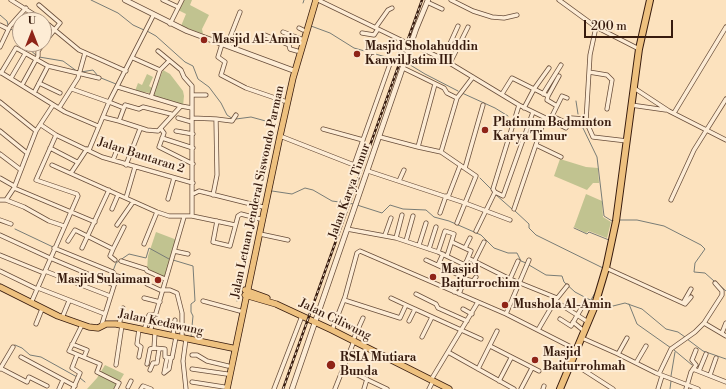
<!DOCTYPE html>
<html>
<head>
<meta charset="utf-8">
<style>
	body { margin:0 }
	#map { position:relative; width:726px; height:389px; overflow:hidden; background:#fce2be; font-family:"Libre Bodoni",serif }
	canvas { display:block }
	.north { position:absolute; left:12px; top:12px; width:40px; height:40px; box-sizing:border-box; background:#fdecd5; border:1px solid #ae9885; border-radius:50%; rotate:0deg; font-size:11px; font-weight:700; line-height:16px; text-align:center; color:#371b0e }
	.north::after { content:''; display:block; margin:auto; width:14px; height:18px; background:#8f2418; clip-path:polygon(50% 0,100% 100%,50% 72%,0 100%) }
	.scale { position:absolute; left:584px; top:20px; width:89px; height:18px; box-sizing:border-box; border:2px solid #371b0e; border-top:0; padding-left:5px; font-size:12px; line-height:14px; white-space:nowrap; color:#371b0e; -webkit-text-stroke:3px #fdecd5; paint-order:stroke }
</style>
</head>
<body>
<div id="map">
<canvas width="726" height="389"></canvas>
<div class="north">U</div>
<div class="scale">200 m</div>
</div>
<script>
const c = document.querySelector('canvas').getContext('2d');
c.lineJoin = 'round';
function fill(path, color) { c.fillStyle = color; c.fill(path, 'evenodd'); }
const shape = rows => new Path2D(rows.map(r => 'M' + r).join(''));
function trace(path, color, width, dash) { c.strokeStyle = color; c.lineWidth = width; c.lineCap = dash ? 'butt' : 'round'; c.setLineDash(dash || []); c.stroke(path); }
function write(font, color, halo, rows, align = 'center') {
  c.font = font + ' "Libre Bodoni",serif'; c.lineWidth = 4; c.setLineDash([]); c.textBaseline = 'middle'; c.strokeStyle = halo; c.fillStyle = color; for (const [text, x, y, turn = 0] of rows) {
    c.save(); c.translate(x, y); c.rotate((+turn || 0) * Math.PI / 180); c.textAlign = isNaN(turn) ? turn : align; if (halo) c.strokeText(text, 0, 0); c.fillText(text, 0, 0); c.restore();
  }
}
const green = shape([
	[183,0,192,0,190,5,209,15,202,29,203,34,181,26,186,14,178,10],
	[163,70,170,74,183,91,184,96,183,106,153,96],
	[147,74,153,77,149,86,152,88,150,93,135,91,138,83,142,85],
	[560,159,586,167,598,168,599,183,593,183,587,190,554,176],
	[586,194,602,201,603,217,611,222,607,238,589,231,586,233,574,227],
	[156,232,177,240,164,278,147,270,148,256],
	[105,365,124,374,115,389,87,389,97,378]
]);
const stream = shape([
	[91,0,118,13,133,25,144,30],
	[303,3,304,0],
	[0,15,7,21,8,25],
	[311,26,330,33,354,48,393,59],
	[11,29,20,38],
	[147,31,156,36,185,62,193,66,198,79,209,87,221,103,227,115,233,119],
	[23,44,36,55],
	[39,57,63,61,78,72],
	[407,63,425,74,458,91],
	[81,72,93,70,98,76],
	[101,78,116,84],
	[462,93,495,108,508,116],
	[576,101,578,114],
	[236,119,251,117,273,123],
	[581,124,597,157,604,216,612,221],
	[480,178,492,190],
	[272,191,292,194,305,188,313,190,332,201,354,204],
	[495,194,512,209],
	[357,205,382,213,390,205,403,209,426,210,434,217,449,221,481,235,494,248,508,253,517,253,521,261,526,263],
	[515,211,529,224,529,228,536,235,603,268],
	[620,220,637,220,664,226,701,245,705,249,695,263,694,272,705,273,714,281],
	[574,228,587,234,589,232,609,240],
	[15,229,53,247],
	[173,260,193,266,195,301,191,304,191,312,193,316,191,337],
	[529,265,546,275,562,276,564,282,575,292,594,302],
	[113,271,116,263,129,254,146,258,149,248,169,259],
	[718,284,726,291],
	[591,300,596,291],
	[237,301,240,289],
	[599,301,609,307,625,303,642,309,666,329,678,332,685,337],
	[629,304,637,324,671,348],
	[687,339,703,351,726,359],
	[15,345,22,348,30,355,41,357,77,377],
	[674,350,692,365],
	[671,376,675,352],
	[80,378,85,382],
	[670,389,671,381]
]);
const minor = shape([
	[11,0,43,20],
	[163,0,178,7],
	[451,0,473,11,492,17,504,18,517,15],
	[559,0,596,27,639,49],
	[427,2,442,9],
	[39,5,60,23,44,43],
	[44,21,79,50,126,71],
	[170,24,182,0],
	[0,25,8,29],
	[376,27,388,10,392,8],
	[596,27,590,55,586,121,593,137,627,141],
	[299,28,303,30],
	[283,32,301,39],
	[362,33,374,35,378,29],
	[265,35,289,45,290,49,297,51],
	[222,44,218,57,225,62,221,75,246,88,284,101],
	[411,44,443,59,519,105,566,128,571,118,585,119],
	[227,45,240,12],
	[0,47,10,26,26,8],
	[158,51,181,70,184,77,192,86,192,216],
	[133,58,160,70],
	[443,59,458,26],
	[450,63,468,27],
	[403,68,444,88,447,93,457,98,473,77],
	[0,72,65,112,98,126],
	[589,72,607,75,612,80,607,109],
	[1,73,16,48,48,66,99,78],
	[11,78,25,54],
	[39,83,60,93],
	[435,84,418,147,441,152,457,98],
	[22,85,38,56,38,51,43,44],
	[118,87,181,106],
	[634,88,669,111,726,140],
	[72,89,109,102],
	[34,93,48,66],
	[502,94,512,78,534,89,549,68],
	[543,94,561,65],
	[192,95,206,95],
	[548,96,547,100,557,106],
	[151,97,160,70,169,61],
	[0,102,36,131],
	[109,102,124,108],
	[631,105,666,110],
	[59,108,78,78,85,53],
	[524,108,534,89,548,96,559,76],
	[674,113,726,27],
	[171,114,143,107,139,109,125,105,119,121,147,130,158,131,181,106,192,108],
	[552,116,569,124],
	[103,117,119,121],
	[178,118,192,122],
	[192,118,216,119,217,175,213,195],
	[216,119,232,121,236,115],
	[550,120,562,96,567,98],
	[41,125,56,135,102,157,193,183],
	[161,129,164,133,159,147,193,164],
	[323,129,363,140],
	[0,131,27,153],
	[176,131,193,134],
	[280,136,354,165,391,61,397,60,399,58,405,42,318,0],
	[380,137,418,147],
	[162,138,193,148],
	[536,145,561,157],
	[50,148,77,162],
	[89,150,109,102,153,16],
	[441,152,476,176,457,223],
	[0,154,21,170],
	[113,160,117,150],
	[52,165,157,212,169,216,192,216,235,225],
	[126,165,140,129],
	[465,168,483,105],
	[368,171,465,203,510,220],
	[71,173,87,149],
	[0,178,14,186],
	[399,181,404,170],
	[14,188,95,222],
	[495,192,503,196,533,112],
	[193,194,199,191,263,207],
	[448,197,460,166],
	[126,198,135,167],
	[168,199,174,178],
	[0,200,6,200,24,207,49,221,64,226],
	[6,200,14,188,36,131,53,105],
	[671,200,694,150,726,99],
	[112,209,118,195],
	[514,209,545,118],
	[440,213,446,196],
	[0,220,11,224],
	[217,221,213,242,230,246,238,216,241,214,260,219],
	[117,225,133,202],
	[347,229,396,238,438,252,465,265,471,251,452,242],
	[476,231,495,192,493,189,519,105],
	[260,234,288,240],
	[0,235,50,258,114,285],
	[385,235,391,218],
	[396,238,402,215],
	[68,241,75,230,113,249,110,256,115,260],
	[406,241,413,216],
	[144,244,157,212],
	[419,245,426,223],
	[54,248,113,272,116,277,115,284],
	[82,248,109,190],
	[465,248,470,238],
	[113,249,124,227],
	[429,249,436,227],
	[174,251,188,254],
	[438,252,445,231,454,234,447,256],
	[0,255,44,273],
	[468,258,510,279,557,298],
	[426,260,461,276],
	[121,261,146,269,147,271,165,279],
	[474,262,484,242],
	[438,265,443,254],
	[606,268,685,304,691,297],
	[0,271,37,289],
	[45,271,110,296],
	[510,279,518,261],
	[147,284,160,290,170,290,177,293,182,313,182,338],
	[38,288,105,314],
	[454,292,465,265],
	[416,294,436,304,438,308,467,321],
	[459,294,465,279,473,281,476,277],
	[144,298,160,302],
	[391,298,406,305],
	[344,300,400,318,406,305,481,339],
	[203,301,240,311],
	[555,301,588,322],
	[31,303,78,196,77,194,36,180,56,135],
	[683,303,691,289],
	[463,309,472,314],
	[506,314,529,260],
	[62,318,69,301],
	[560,319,571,326,585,302],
	[409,321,415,309],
	[573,322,584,331],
	[704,323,722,295,722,291,715,283],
	[36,324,42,309],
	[82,325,69,351,100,364,97,372,119,383,116,389],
	[119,325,123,308],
	[101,327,117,276,128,279],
	[139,329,137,344,141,347,139,357],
	[144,330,149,315,155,315,156,313,184,217],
	[332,330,345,297,357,253,360,251,506,314,577,350],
	[538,330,555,301,567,286],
	[150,331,154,320],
	[722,333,726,323],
	[173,336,175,320],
	[422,337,432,317],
	[582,338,618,354,656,373,698,389],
	[186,339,183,361,186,389],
	[353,340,363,318],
	[72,344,87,350,84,357],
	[490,346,539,371],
	[154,348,165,349,165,357,172,358,176,337],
	[448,352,514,389],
	[618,354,627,338],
	[192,355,197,355,207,361,228,366],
	[21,357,75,386],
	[571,362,613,389],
	[636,363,646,346],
	[147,364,150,349,154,348,155,333],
	[116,365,122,325],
	[0,368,27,382,29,377,47,386],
	[343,368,387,389],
	[0,369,13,347],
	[192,369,227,374],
	[478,369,497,331],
	[693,369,726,382],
	[150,370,153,363,157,363,159,349],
	[699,371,706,354],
	[164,373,169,369,171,358],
	[164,373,167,358],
	[659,374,671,349,695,332,704,323,726,336],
	[710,375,716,358],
	[431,380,478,302],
	[499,381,511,358],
	[192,382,224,387],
	[128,387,131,381],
	[59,389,63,380],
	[73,389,80,373,72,368,77,355],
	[141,389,143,386,151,389],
	[274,389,302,316],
	[335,389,354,341],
	[364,389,367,379],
	[429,389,433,381],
	[521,389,532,368],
	[543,389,544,386],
	[658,389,662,376],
	[686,389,691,372,696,365,692,360,696,350]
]);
const tertiary = shape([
	[125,0,187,31,292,70],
	[292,389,416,29,428,0]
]);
const primary = shape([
	[0,287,58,316,89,327,98,328,106,324,116,324,232,348],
	[245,290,267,298],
	[245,295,276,304,332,330,449,389],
	[227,389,280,136,293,78,316,0]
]);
const trunk = shape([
	[560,389,594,308,606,268,616,221,639,49,650,0]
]);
const rail = shape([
	[283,389,422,0]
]);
const markers = [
	[204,40,4,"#8f2418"],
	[357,54,4,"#8f2418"],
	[485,130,4,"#8f2418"],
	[433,277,4,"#8f2418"],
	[158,280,4,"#8f2418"],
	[505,305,4,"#8f2418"],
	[535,360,4,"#8f2418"],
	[331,365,5,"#8f2418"]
];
const poiNames = [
	["Masjid Al-Amin",212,40],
	["Masjid Sholahuddin",365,47],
	["Kanwil Jatim III",365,61],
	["Platinum Badminton",493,123],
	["Karya Timur",493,137],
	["Masjid",441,270],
	["Baiturrochim",441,284],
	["Masjid Sulaiman",150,280,"right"],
	["Mushola Al-Amin",513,305],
	["Masjid",543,353],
	["Baiturrohmah",543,367],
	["RSIA Mutiara",340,358],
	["Bunda",340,372]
];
const streetNames = [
	["Jalan Bantaran 2",141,156,18],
	["Jalan Karya Timur",350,191,-70],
	["Jalan Letnan Jenderal Siswondo Parman",258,192,-78],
	["Jalan Ciliwung",335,320,26],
	["Jalan Kedawung",161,323,12]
];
fill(green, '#c1c390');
trace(stream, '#787c76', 1);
trace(minor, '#684d3a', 5);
trace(tertiary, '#684d3a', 6);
trace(primary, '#371b0e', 7);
trace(trunk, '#371b0e', 8);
trace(minor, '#fdecd5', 3.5);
trace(tertiary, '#fdecd5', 4.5);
trace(primary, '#eec17f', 5.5);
trace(trunk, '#eec17f', 6);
trace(rail, '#371b0e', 2.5);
trace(rail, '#fdecd5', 1, [3]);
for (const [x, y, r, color] of markers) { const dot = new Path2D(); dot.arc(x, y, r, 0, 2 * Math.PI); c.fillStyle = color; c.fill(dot); trace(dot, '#fdecd5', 1.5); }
write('bold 12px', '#371b0e', '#fdecd5', poiNames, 'left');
write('12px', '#371b0e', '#fdecd5', streetNames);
</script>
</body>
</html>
